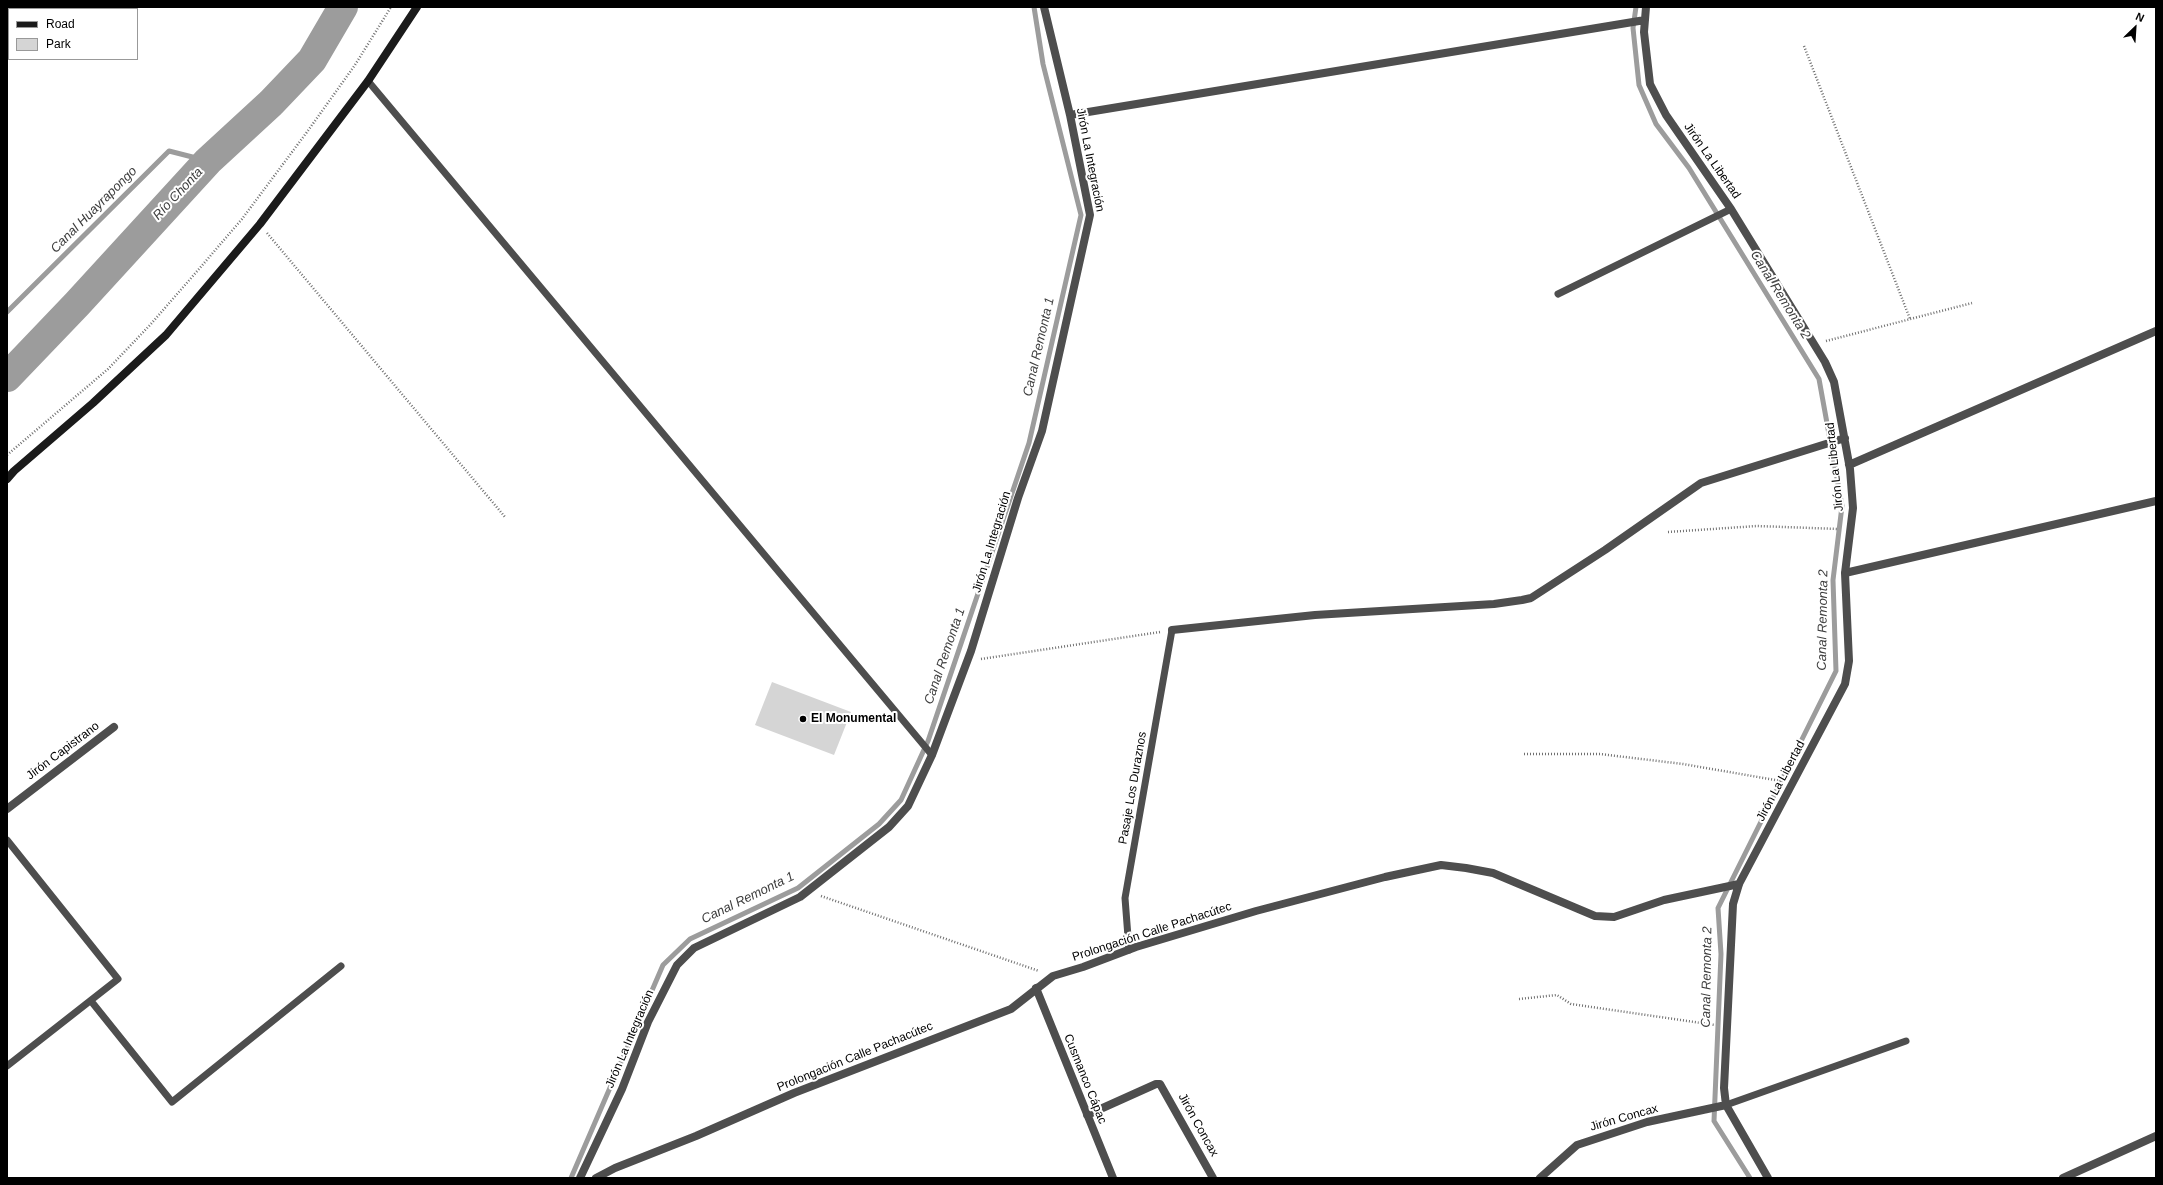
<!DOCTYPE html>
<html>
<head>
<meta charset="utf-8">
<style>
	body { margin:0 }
	#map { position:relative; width:2163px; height:1185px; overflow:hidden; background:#fff; font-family:Arial,sans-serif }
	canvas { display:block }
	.frame { position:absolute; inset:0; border:8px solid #000; pointer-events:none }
	.legend { position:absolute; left:8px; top:8px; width:130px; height:52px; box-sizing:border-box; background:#fff; border:1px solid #999; margin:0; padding:5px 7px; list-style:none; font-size:12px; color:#000 }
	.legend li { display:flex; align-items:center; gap:8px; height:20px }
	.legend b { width:20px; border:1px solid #999 }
	.north { position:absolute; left:2115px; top:8px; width:40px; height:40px; -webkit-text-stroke:3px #fff; paint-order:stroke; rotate:25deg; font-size:11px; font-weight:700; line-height:16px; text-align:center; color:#000 }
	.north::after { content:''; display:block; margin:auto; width:14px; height:18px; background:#000; clip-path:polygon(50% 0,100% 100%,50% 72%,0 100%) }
</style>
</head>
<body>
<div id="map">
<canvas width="2163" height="1185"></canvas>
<div class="frame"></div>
<ul class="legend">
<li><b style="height:5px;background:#1b1b1b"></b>Road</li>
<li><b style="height:11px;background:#d5d5d5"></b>Park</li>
</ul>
<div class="north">N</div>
</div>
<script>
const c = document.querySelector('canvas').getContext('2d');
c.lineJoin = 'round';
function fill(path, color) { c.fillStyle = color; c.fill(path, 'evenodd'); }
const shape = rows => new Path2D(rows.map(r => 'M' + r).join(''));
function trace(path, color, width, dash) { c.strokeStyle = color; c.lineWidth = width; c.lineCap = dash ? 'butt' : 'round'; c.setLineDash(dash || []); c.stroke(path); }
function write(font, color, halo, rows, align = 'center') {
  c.font = font + ' Arial,sans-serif'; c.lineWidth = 4; c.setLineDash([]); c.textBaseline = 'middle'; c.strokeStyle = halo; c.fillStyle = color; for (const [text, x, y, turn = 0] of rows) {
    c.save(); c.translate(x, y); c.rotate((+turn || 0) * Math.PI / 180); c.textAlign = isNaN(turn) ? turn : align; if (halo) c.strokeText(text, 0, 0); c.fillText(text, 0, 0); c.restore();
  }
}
const green = shape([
	[772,682,851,712,834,755,755,725]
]);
const stream = shape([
	[1636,7,1633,28,1639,85,1656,124,1689,168,1819,379,1842,506,1833,580,1836,671,1718,908,1721,954,1714,1121,1750,1178],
	[7,312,169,151,208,161],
	[571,1178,663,965,690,939,798,888,879,824,901,800,928,741,1029,443,1081,215,1043,64,1034,7]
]);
const river = shape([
	[7,377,77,304,208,161,271,103,312,60,343,7]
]);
const path = shape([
	[1804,46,1910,319],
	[267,233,505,517],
	[1826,341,1972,303],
	[7,455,108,369,150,325,199,269,242,219,307,132,355,65,391,7],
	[1668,532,1757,526,1838,529],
	[981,659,1160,632],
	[1524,754,1600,754,1683,764,1781,781],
	[821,896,1039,971],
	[1519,999,1557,995,1571,1004,1715,1025]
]);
const service = shape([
	[368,81,932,755],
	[1558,294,1731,209],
	[7,840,118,979,7,1066],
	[1129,950,1125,898,1172,630],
	[91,1001,172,1102,341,966],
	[1726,1105,1906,1041]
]);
const minor = shape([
	[1646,7,1644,32,1650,84,1666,115,1731,209,1825,362,1834,382,1850,469,1853,508,1845,573,1849,661,1845,684,1739,884,1733,904,1724,1088,1726,1105,1768,1178],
	[1070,115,1645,20],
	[1849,465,2156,331],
	[1845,573,2156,501],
	[1172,630,1315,615,1494,604,1522,600,1531,598,1605,550,1701,483,1845,438],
	[7,809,114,727],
	[1036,988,1113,1178],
	[1087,1115,1156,1084,1160,1084,1213,1178],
	[580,1178,622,1089,648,1022,677,965,694,948,800,897,889,827,908,806,932,755,971,651,1018,498,1042,431,1090,215,1070,115,1044,7],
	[596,1178,615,1168,696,1136,794,1093,1011,1009,1053,976,1083,967,1136,947,1256,911,1385,877,1441,865,1466,868,1493,873,1595,916,1614,917,1664,900,1739,884],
	[1540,1178,1577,1145,1647,1122,1726,1105],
	[2063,1178,2156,1136]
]);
const secondary = shape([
	[7,479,14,471,93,403,166,335,260,224,368,81,417,7]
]);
const markers = [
	[803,719,4,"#000"]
];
const streetNames = [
	["Jirón La Integración",1090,160,79],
	["Jirón La Libertad",1712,161,55],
	["Jirón La Libertad",1835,467,-96],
	["Jirón La Integración",992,542,-73],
	["Jirón Capistrano",63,751,-37],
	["Jirón La Libertad",1781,781,-62],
	["Pasaje Los Duraznos",1133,788,-80],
	["Prolongación Calle Pachacútec",1152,932,-18],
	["Jirón La Integración",630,1039,-67],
	["Prolongación Calle Pachacútec",855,1057,-22],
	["Cusmanco Cápac",1085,1079,68],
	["Jirón Concax",1624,1118,-16],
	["Jirón Concax",1198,1125,61]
];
const poiNames = [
	["El Monumental",811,719]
];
const waterNames = [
	["Río Chonta",178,194,-47],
	["Canal Huayrapongo",94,210,-45],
	["Canal Remonta 2",1780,295,58],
	["Canal Remonta 1",1039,347,-77],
	["Canal Remonta 2",1823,620,-89],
	["Canal Remonta 1",945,656,-71],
	["Canal Remonta 1",748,898,-26],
	["Canal Remonta 2",1707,977,-89]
];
fill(green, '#d5d5d5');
trace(stream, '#9c9c9c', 5);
trace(river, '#9c9c9c', 30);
trace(path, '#707070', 2.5, [1, 2]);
trace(service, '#4e4e4e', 7);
trace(minor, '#4e4e4e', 8);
trace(secondary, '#1b1b1b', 8);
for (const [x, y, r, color] of markers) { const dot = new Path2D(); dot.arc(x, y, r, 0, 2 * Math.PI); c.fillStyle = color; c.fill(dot); trace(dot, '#fff', 1.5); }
write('12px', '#000', '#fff', streetNames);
write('bold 12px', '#000', '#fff', poiNames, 'left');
write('italic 13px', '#3d3d3d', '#fff', waterNames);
</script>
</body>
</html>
